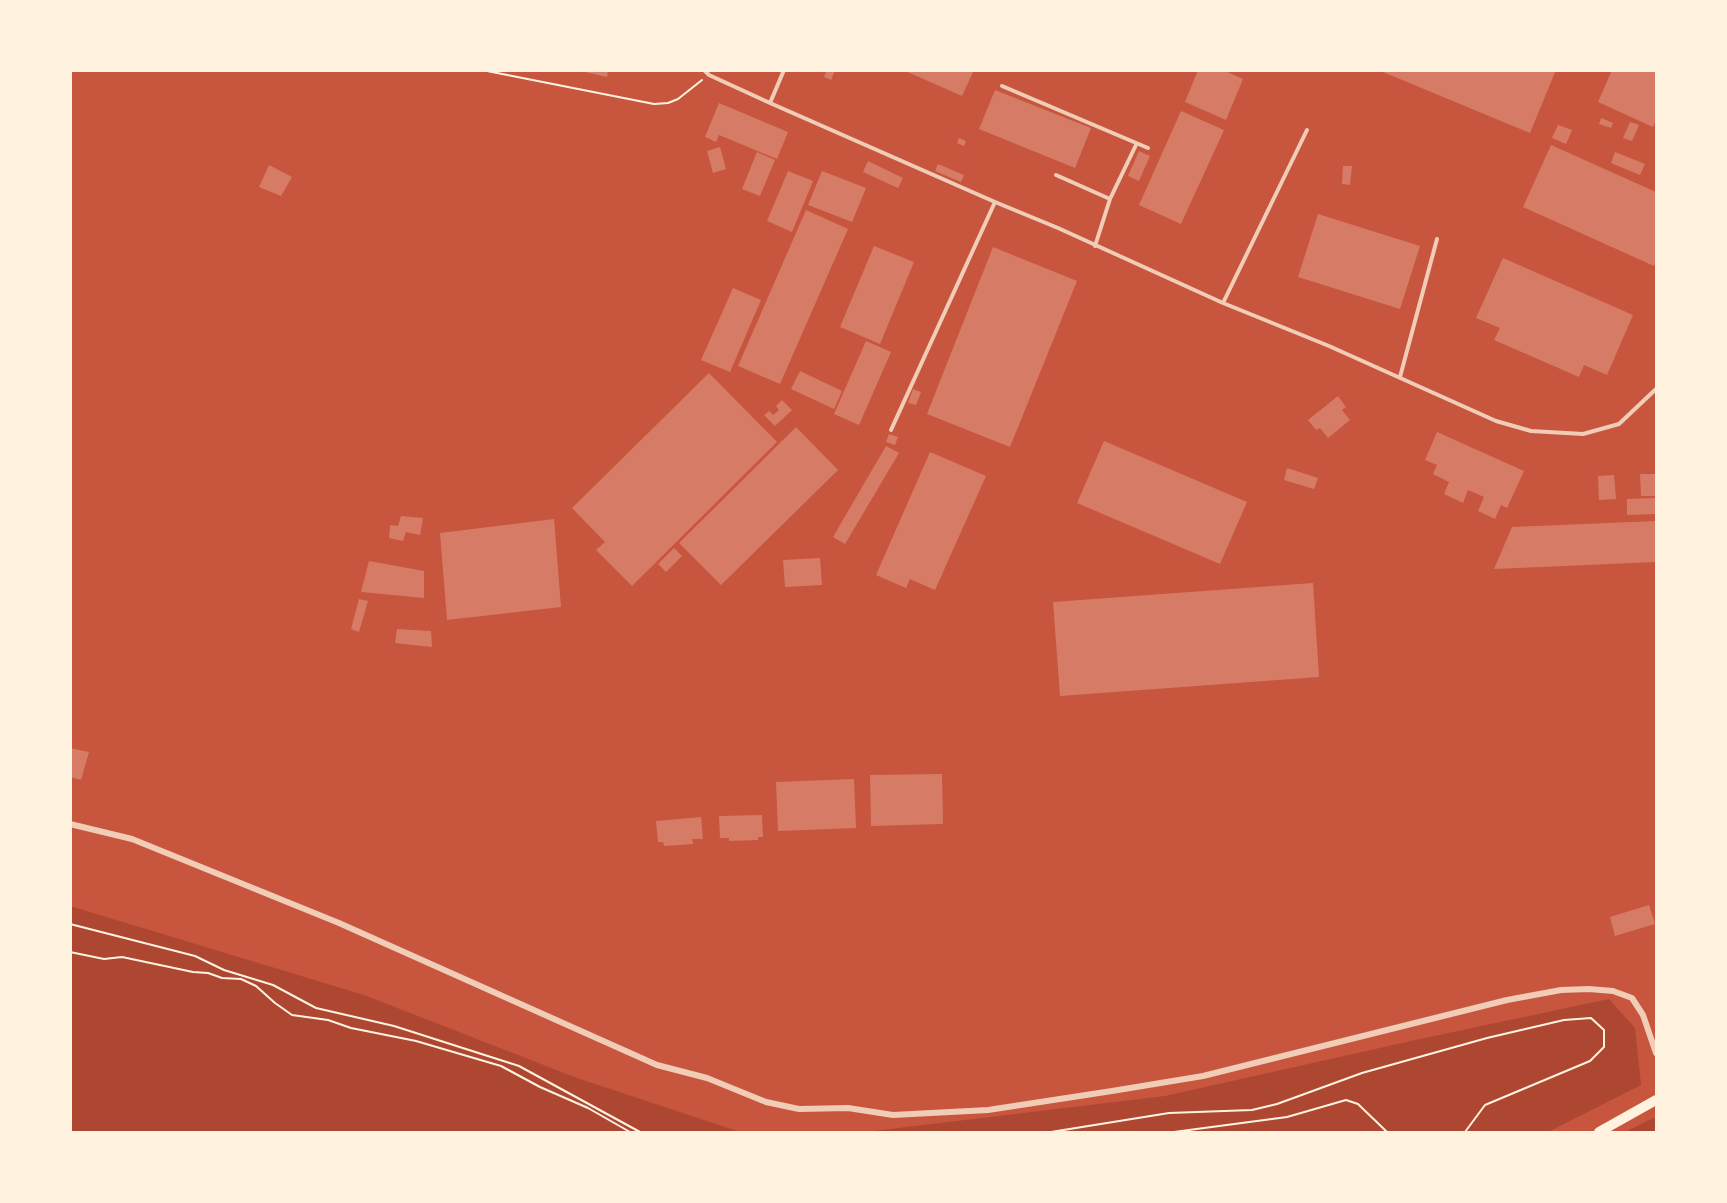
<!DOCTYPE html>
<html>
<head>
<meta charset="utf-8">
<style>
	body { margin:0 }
	#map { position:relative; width:1727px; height:1203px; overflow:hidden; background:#c8553d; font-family:Bitter,serif }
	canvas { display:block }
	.frame { position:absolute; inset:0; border:72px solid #fff3e0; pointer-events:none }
</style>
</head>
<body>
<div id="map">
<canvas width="1727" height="1203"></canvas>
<div class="frame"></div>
</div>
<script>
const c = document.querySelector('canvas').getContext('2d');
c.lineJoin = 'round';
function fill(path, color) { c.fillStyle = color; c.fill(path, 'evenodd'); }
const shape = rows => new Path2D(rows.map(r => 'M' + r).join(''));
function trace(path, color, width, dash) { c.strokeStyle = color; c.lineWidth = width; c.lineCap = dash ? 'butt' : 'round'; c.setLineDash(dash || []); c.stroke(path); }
const green = shape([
	[70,906,364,995,577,1078,740,1132,71,1132],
	[1609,999,1635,1028,1641,1085,1548,1132,865,1132,1165,1096,1420,1039],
	[1656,1117,1656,1132,1625,1132]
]);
const building = shape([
	[576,70,608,70,607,77],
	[827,70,835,70,831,80,824,77],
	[903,70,974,70,962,96],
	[1198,70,1223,70,1243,79,1226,120,1185,102],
	[1378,70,1556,70,1530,133],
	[1612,70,1656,70,1656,120,1653,127,1598,102],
	[995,90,1091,128,1075,168,979,129],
	[719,103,788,132,777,159,719,135,716,142,705,137],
	[1181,111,1224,130,1181,224,1139,205],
	[1601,118,1613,123,1611,128,1599,124],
	[1630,122,1639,125,1632,141,1623,138],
	[1558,125,1572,130,1566,144,1552,138],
	[959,138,966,141,964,146,957,143],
	[1551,145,1656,192,1656,261,1654,266,1523,207],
	[720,147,726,169,713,173,707,151],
	[1139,151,1150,156,1139,181,1128,176],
	[757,152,775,160,760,196,742,189],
	[1615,152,1645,164,1640,175,1611,163],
	[868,161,903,178,898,188,863,172],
	[938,164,964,175,961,182,935,171],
	[269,165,292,177,281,196,259,187],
	[1343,166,1352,166,1350,185,1342,184],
	[788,171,813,181,792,232,767,221],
	[822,171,866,188,852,222,808,205],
	[806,210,848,229,780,384,738,366],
	[1318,214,1420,246,1400,309,1298,277],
	[874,246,914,262,880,344,840,327],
	[993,247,1077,281,1010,447,927,414],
	[1503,258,1633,315,1607,375,1584,365,1579,377,1494,340,1500,328,1476,318],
	[733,288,761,300,730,372,701,360],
	[866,341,891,352,859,425,834,414],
	[800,371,842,391,834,409,791,389],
	[709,373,777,442,632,586,596,550,605,542,572,508],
	[913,389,921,392,916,405,908,403],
	[1338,396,1346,407,1342,410,1350,420,1328,438,1320,428,1316,430,1308,420],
	[782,400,792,410,775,426,764,415,769,411,773,415,779,410,776,406],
	[796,427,838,470,721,585,679,543],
	[1437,432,1524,471,1507,508,1501,505,1495,519,1478,511,1484,497,1468,490,1463,503,1444,494,1449,482,1433,474,1437,465,1425,460],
	[889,434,898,437,895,445,886,442],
	[1104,441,1247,502,1220,564,1077,503],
	[886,446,899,453,845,544,833,537],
	[930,452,986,476,935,590,910,579,906,588,876,575],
	[1287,468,1318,478,1314,489,1284,480],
	[1640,474,1656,474,1656,496,1641,496],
	[1614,475,1616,499,1599,500,1598,476],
	[1656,498,1656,514,1627,515,1627,499],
	[401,516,423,518,420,535,406,532,403,541,389,538,390,525,398,526],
	[554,519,561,607,447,620,440,533],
	[1656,521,1656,562,1494,569,1512,527],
	[674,548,682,556,666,572,658,564],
	[820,558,822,585,785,587,783,560],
	[369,561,424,571,424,598,361,592],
	[1313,583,1319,677,1060,696,1053,602],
	[359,599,368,601,359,632,351,629],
	[397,629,431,631,432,647,395,643],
	[70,748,89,752,81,780,70,777],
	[942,774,943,824,871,826,870,775],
	[854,779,856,828,778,831,776,782],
	[762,815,763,837,758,837,758,840,729,841,729,838,720,838,719,816],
	[701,817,703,839,692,839,693,844,664,846,663,842,658,842,656,821],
	[1649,905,1655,924,1615,936,1610,917]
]);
const path = shape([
	[482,70,654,104,668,103,678,99,702,80],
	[70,924,195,956,224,970,273,985,316,1008,394,1026,519,1066,640,1132],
	[70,952,104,959,122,957,193,972,208,973,222,978,241,979,256,986,275,1003,292,1015,328,1020,351,1028,416,1041,501,1066,540,1087,588,1108,630,1132],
	[1051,1132,1169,1113,1252,1110,1277,1104,1362,1073,1487,1038,1564,1020,1591,1018,1604,1030,1604,1047,1590,1061,1485,1105,1465,1132],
	[1174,1132,1287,1117,1346,1100,1358,1104,1387,1132]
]);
const service = shape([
	[704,70,709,75,770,103,995,202,1058,228,1223,303,1329,346,1496,421,1531,431,1583,434,1619,424,1656,389],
	[1002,86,1148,148],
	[770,103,784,70],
	[1056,175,1110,199],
	[1095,246,1110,199,1136,145],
	[1223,303,1307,130],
	[1400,377,1437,239],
	[891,430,995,202]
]);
const minor = shape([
	[70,824,132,839,339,923,657,1065,707,1078,766,1102,799,1109,848,1108,893,1115,988,1110,1112,1091,1203,1076,1507,1000,1561,990,1589,989,1613,991,1632,998,1643,1015,1656,1053]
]);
const secondary = shape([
	[1599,1132,1656,1100]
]);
fill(green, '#ae4732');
fill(building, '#d67c66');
trace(path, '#fff3e0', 2);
trace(service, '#f1ccb7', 4);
trace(minor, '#f1ccb7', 6);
trace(secondary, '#fff3e0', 10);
</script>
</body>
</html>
